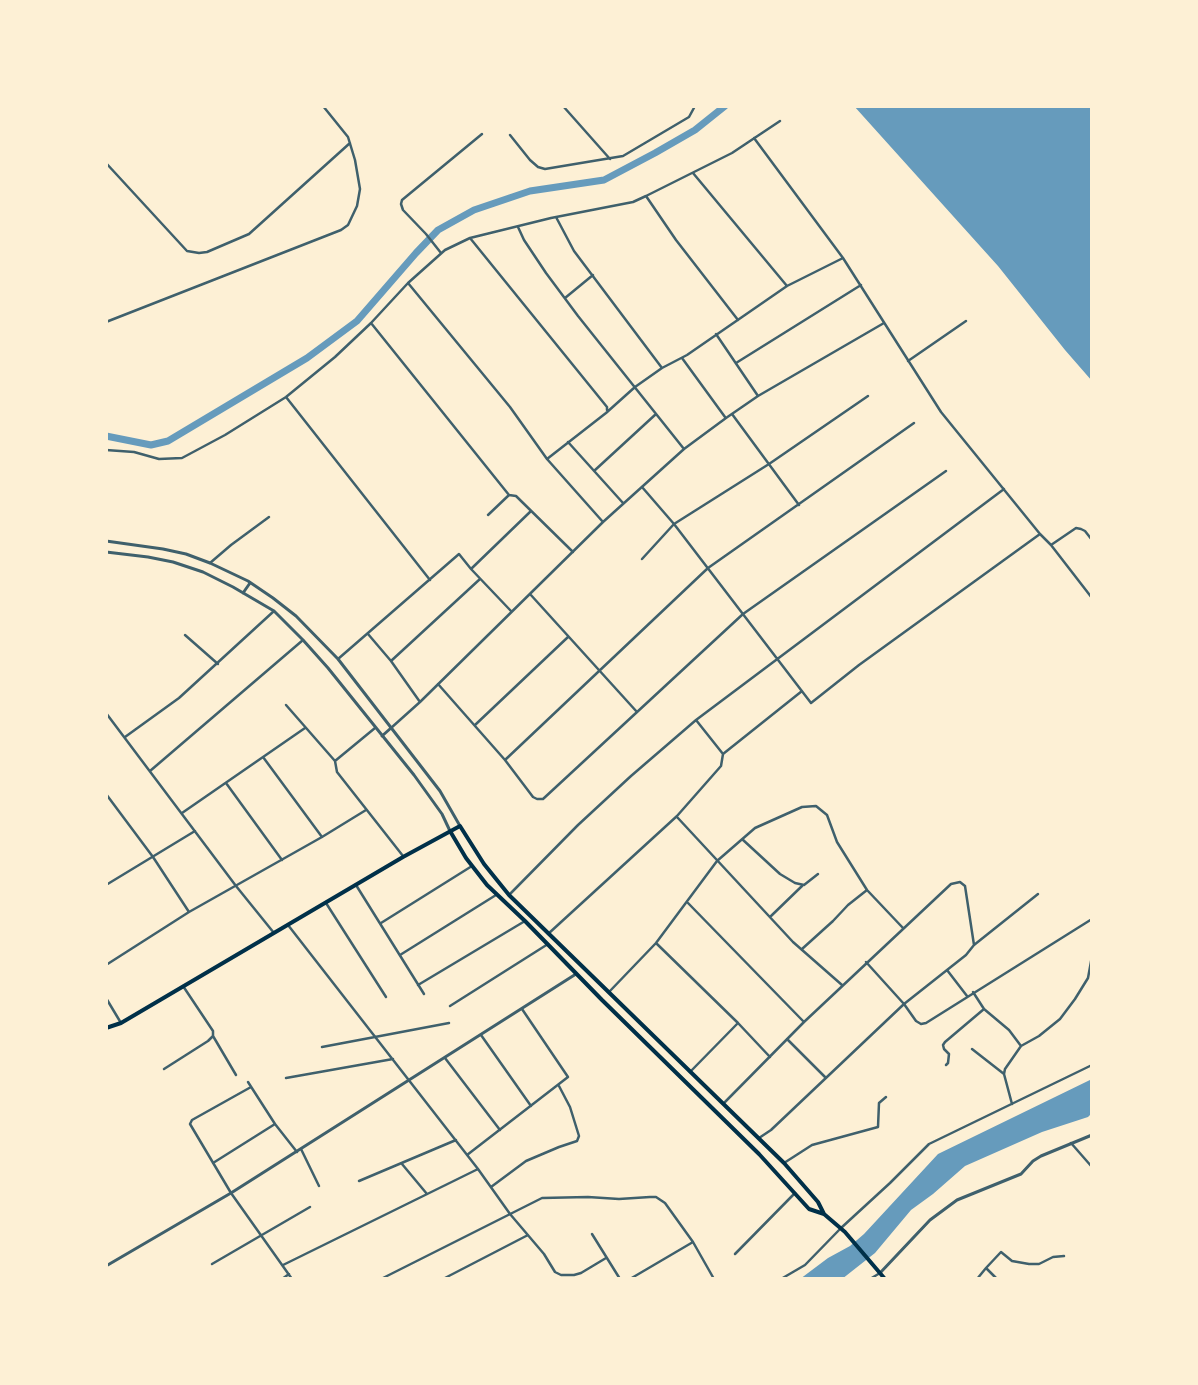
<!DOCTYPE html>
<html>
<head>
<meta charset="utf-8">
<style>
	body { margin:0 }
	#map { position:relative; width:1198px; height:1385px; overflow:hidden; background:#fdf0d5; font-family:Roboto,sans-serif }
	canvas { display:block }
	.frame { position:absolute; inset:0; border:108px solid #fdf0d5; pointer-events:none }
</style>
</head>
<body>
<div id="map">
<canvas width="1198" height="1385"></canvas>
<div class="frame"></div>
</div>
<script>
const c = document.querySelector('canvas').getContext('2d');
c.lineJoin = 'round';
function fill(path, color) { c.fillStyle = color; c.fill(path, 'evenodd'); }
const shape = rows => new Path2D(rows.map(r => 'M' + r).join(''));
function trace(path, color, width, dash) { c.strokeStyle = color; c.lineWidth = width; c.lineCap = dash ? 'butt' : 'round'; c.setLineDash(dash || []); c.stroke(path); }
const water = shape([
	[854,106,1092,106,1092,381,1065,350,998,266],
	[1092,1079,1092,1113,1088,1117,1042,1132,965,1166,933,1194,911,1210,875,1253,842,1279,800,1279,828,1258,850,1246,864,1234,938,1154]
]);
const canal = shape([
	[106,436,151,445,168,441,307,358,357,321,416,253,438,230,474,210,530,191,604,180,655,153,695,130,725,106]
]);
const minor = shape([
	[563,106,610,159],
	[510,135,530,160,538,167,545,169,623,156,689,117,695,106],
	[754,138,843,258,941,412,1040,534,1051,545,1092,598],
	[106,163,187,251,199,253,207,252,249,234,350,143],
	[693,173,787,286],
	[646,196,676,240,738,320],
	[556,217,574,251,662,368],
	[518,227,524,240,546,273,578,316,684,449],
	[470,238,607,407,607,410],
	[441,253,426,234,403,210,401,204,402,200,482,134],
	[408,283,510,407,547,459,603,522],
	[565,298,593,275],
	[106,322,341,230,348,225,357,206,360,189,355,160,348,137,323,106],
	[371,323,509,495],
	[716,334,758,396],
	[682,358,725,417],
	[908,361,966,321],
	[736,363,861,285],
	[286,397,430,580],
	[732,414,799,505],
	[568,442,623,503],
	[106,450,134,452,159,459,182,458,225,435,286,397,335,357,371,323,408,283,445,250,470,238,551,218,633,202,646,196,732,153,780,121],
	[547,459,606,413,635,387,662,368,687,355,787,286,843,258],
	[594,471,656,414],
	[642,487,674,524,811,703,859,665,1040,534],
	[488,515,509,495,516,496,573,552],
	[1051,545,1076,528,1081,529,1085,531,1092,540],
	[642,559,674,524,769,464,868,396],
	[210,563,231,545,269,517],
	[471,569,531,511],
	[530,594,637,712],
	[368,634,391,661,420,702],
	[185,635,218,664],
	[338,659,459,554,471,569,511,611],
	[391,661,480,579],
	[438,684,505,760,533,797,537,799,543,799,743,614,946,471],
	[286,705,335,761,337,772,403,856],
	[106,713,236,886,274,933],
	[475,725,568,637],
	[391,728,420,702,603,522,684,449,726,418,758,396,884,323],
	[125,737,179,698,274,611],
	[723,754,802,691],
	[263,757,322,837],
	[505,760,708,568,914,423],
	[335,761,375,728],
	[150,771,303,640],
	[226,783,282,860],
	[106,794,153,857,189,912],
	[182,813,305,728],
	[677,817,793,942,842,985],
	[742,839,780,874,795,883,804,885,818,874],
	[106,885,195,831],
	[356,885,424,994],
	[509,895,578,825,631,776,696,720,1004,489],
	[326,903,386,997],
	[688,903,804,1022],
	[770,917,802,886],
	[381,923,472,866],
	[288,925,478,1169,510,1214,544,1254,555,1272,561,1275,574,1275,581,1273,606,1258],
	[548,934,677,816,721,766,723,754,696,720],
	[656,943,738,1023,770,1057],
	[974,945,1038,894],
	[802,949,833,921,848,905,867,890],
	[400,955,496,895],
	[866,962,904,1004,916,1021,921,1024,926,1023,1092,919],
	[106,965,189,912,322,837,366,810],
	[947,970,967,996],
	[418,985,525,921],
	[183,986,213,1031,213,1036,236,1075],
	[609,992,656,943,717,861,755,828,802,807,816,806,827,815,837,842,867,890,903,928],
	[973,992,984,1009,1009,1030,1021,1046],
	[106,998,121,1023],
	[450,1006,548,944],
	[481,1035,531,1106],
	[787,1039,825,1077],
	[322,1047,449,1023],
	[972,1049,1004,1074],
	[445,1058,500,1130],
	[946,1065,948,1063,949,1054,944,1049,943,1045,945,1042,984,1009],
	[164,1069,208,1041,213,1036],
	[690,1072,738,1023],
	[286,1078,393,1059],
	[248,1082,275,1124,297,1152],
	[251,1087,192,1120,190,1124,231,1193,292,1279],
	[724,1103,804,1022,951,884,960,882,965,886,974,945,966,955,904,1004,771,1130,759,1138],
	[1012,1104,1004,1074,1005,1069,1021,1046,1039,1036,1060,1019,1075,999,1088,978,1092,956],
	[1071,1143,1092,1167],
	[301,1149,319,1186],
	[467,1155,568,1077,522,1009],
	[213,1163,275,1124],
	[784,1163,812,1145,878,1127,879,1103,886,1097],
	[402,1164,427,1194],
	[359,1181,456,1140],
	[491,1187,526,1161,559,1147,577,1141,579,1136,570,1107,559,1086],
	[592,1234,620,1279],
	[735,1254,795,1193],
	[212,1264,310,1207],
	[283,1265,478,1169],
	[986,1268,1001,1252,1012,1261,1029,1264,1039,1264,1053,1257,1064,1256],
	[282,1279,289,1274],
	[381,1279,542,1198,588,1197,619,1199,650,1197,656,1197,665,1203,693,1242,714,1279],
	[443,1279,528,1235],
	[630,1279,693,1242],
	[781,1279,805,1265,841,1228,890,1183,929,1144,1092,1065],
	[870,1279,880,1273],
	[977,1279,986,1268,997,1279]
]);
const tertiary = shape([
	[106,541,163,549,186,554,210,563,248,581,273,598,296,616,338,659,440,791,460,826],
	[106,552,148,557,173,562,203,572,233,587,274,611,303,640,328,668,414,775,442,814,450,831],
	[243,593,250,583],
	[382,736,391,728],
	[106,1266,231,1193,576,974],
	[880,1273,930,1220,957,1200,1021,1174,1033,1161,1041,1156,1092,1135]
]);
const secondary = shape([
	[450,831,466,858,487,885,525,921,602,1000,759,1154,809,1209,824,1214,845,1232,885,1279],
	[106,1028,121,1023,403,857,460,826,484,864,509,895,784,1163,818,1202,824,1214]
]);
fill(water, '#669bbc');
trace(canal, '#669bbc', 7);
trace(minor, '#3f606c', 2.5);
trace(tertiary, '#3f606c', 3);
trace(secondary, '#003049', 4);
</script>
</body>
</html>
